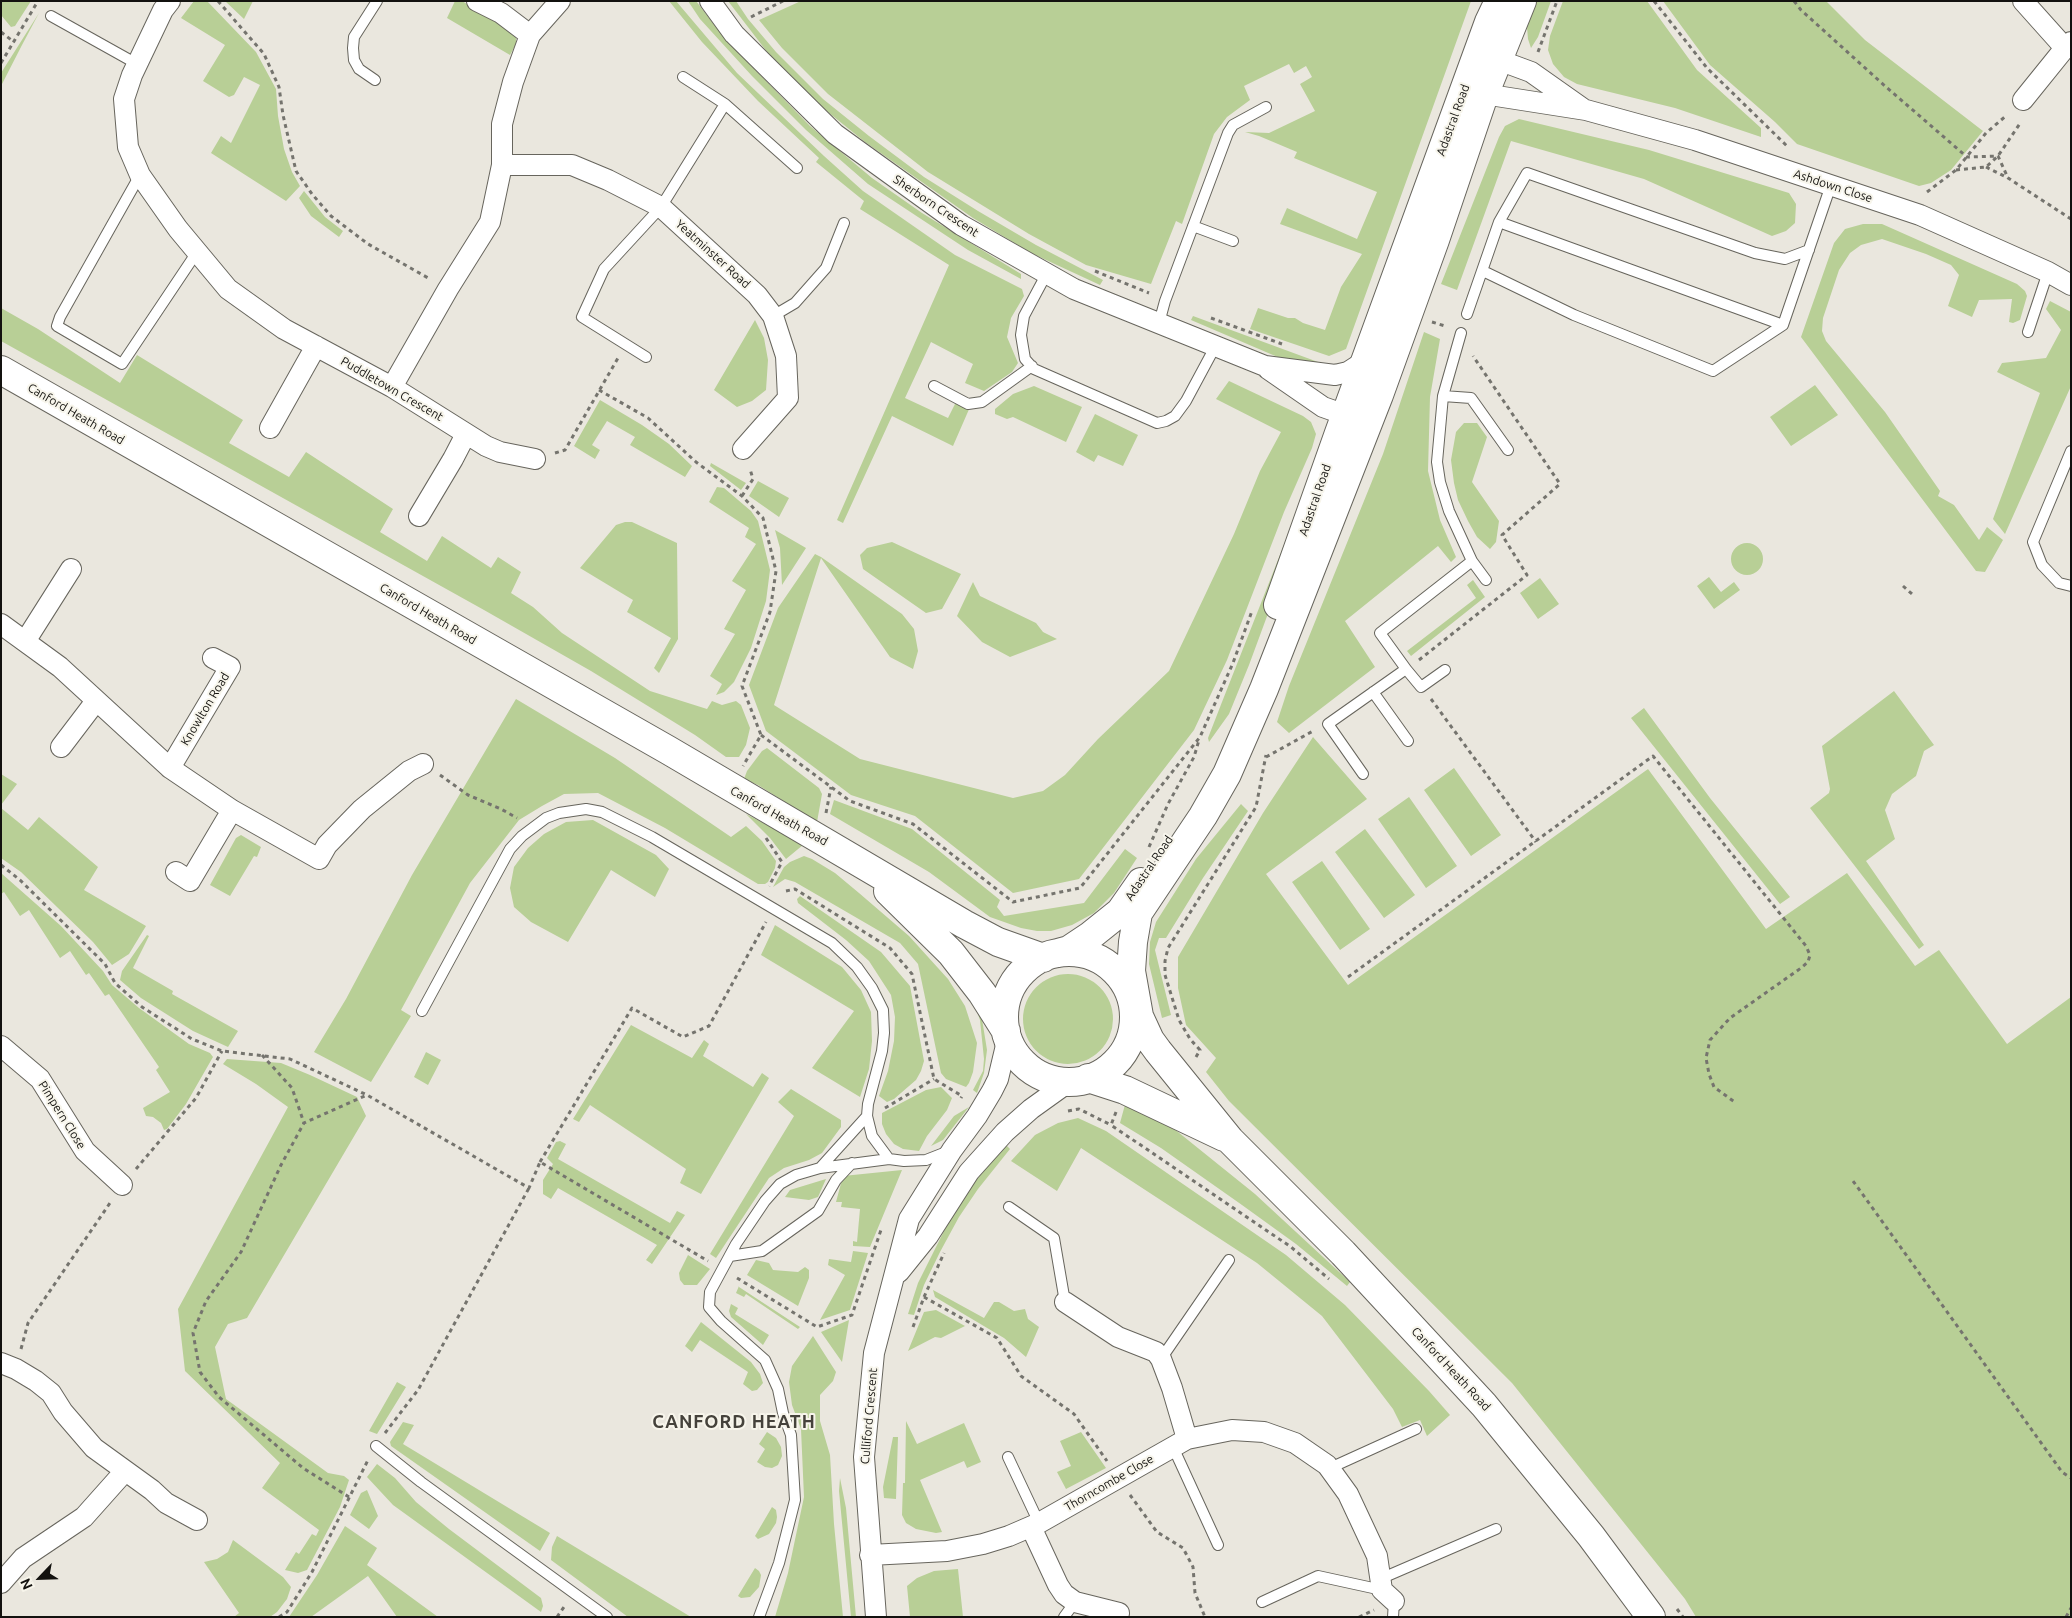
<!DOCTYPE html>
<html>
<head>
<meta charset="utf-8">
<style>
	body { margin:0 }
	#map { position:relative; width:2072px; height:1618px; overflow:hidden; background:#eae7de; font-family:Ubuntu,sans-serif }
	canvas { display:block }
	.frame { position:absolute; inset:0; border:2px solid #13120f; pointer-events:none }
	.north { position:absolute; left:15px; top:1553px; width:50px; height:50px; -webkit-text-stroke:4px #f7f5eb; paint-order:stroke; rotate:246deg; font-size:14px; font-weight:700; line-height:20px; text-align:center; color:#13120f }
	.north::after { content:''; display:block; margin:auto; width:18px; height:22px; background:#13120f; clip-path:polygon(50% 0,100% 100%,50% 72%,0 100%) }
</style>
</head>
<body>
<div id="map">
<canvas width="2072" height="1618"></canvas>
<div class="frame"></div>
<div class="north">N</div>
</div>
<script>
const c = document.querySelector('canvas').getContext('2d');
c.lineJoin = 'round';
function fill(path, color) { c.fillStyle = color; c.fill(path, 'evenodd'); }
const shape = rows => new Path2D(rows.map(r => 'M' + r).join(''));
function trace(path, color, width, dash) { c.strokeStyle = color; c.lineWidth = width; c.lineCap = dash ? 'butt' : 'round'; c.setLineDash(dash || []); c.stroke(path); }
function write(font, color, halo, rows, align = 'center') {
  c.font = font + ' Ubuntu,sans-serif'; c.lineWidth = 4; c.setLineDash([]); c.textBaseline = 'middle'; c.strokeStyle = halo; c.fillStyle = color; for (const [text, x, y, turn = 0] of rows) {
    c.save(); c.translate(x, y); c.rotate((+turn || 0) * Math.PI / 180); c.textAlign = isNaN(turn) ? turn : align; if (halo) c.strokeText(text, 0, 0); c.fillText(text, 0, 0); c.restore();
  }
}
const green = shape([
	[1,1,31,1,15,26,11,27,1,15],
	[194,1,207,1,256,52,276,89,278,116,284,149,292,172,300,186,286,201,211,153,221,136,231,143,260,85,244,77,234,95,229,97,203,81,225,45,181,18],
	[225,1,253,1,244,19],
	[455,1,462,1,510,30,516,36,516,44,510,55,447,18],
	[669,1,676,1,737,73,824,156,863,191,955,255,1022,289,1024,296,1011,318,1007,337,1018,363,1012,372,984,391,965,383,973,364,931,342,905,398,948,418,956,402,970,407,953,446,892,416,843,523,837,520,949,265,860,209,864,201,816,162,819,158,758,101,702,42],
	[688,1,696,1,726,40,810,126,872,178,922,213,1021,274,1021,279,968,250,868,184,806,130,752,76,700,19],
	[728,1,736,1,748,19,776,52,823,99,869,136,924,177,978,211,1036,245,1103,280,1100,285,1031,253,973,218,865,142,818,104,771,57],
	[801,1,1471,1,1346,349,1329,356,1250,329,1258,308,1288,318,1295,318,1303,323,1325,330,1341,287,1362,254,1280,224,1287,208,1357,239,1377,192,1294,158,1297,152,1259,136,1245,132,1269,133,1315,111,1300,84,1312,77,1306,66,1294,73,1289,64,1244,86,1250,100,1227,117,1214,134,1182,224,1176,221,1151,284,1086,265,1029,234,928,172,828,94,782,48,759,20],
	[1532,1,1551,1,1538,37,1531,48,1528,39,1527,27,1528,14],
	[1563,1,1647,1,1697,70,1761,128,1761,137,1675,108,1577,84,1564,77,1553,64,1548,50,1550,36],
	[1663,1,1826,1,1865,40,1983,131,1951,170,1931,183,1919,186,1797,144,1775,122,1710,65],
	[39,13,22,45,1,86,1,73],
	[1519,119,1649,150,1789,193,1796,204,1795,223,1786,231,1772,236,1644,179,1511,141,1457,290,1441,284,1499,137,1505,126],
	[304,191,325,217,343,231,339,237,311,216,299,198],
	[1863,224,1882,224,2017,284,2025,291,2027,296,2020,320,2013,323,2009,322,2012,299,1979,300,1972,317,1948,306,1959,275,1951,265,1926,254,1882,239,1861,245,1850,253,1839,270,1823,318,1822,331,1826,341,1885,412,1940,491,1938,496,1954,505,1979,540,1987,527,2003,540,1985,572,1976,571,1801,337,1834,243,1845,229],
	[2050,301,2071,312,2071,386,2005,534,1993,519,2040,393,1997,372,2002,363,2046,358,2061,330,2046,309],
	[1,308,38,329,120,383,137,355,243,420,229,443,289,477,306,452,393,509,380,532,427,561,442,536,491,568,498,557,521,572,511,593,533,607,562,633,650,691,707,709,712,701,722,705,736,701,741,705,750,728,746,745,739,757,726,757,695,735,591,671,484,610,1,341],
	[1193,316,1318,362,1317,367,1287,361,1191,320],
	[755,320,764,338,768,360,766,390,752,401,737,407,714,390],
	[1424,332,1440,339,1430,397,1428,471,1440,520,1456,557,1451,562,1438,546,1345,621,1375,667,1289,733,1277,722,1289,686,1383,454],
	[1229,381,1303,416,1311,422,1316,434,1312,448,1284,512,1227,660,1194,730,1079,879,1013,893,915,816,851,795,766,731,749,685,778,608,815,554,821,557,902,614,914,629,918,651,913,669,890,657,821,558,774,705,860,759,1013,798,1043,791,1065,775,1098,739,1169,671,1234,534,1260,471,1281,432,1216,399],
	[1815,385,1838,415,1791,446,1770,417],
	[1034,386,1082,407,1066,442,1013,417,1007,419,995,414,995,409,1013,394],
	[600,400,642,425,669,444,692,466,685,477,630,445,635,437,607,421,592,445,600,450,595,459,574,446],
	[1095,414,1138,435,1123,466,1098,455,1094,462,1076,452],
	[1464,423,1477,423,1487,437,1472,482,1499,521,1496,542,1490,549,1477,537,1468,521,1458,500,1454,483,1451,460,1456,432],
	[711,463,746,483,741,490,710,466],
	[1315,466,1290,554,1249,665,1229,714,1209,742,1208,738,1222,702],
	[758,481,789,498,779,517,749,496],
	[717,487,724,488,751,511,758,521,770,570,766,601,751,648,734,682,724,692,716,695,722,684,710,676,735,634,724,629,746,590,732,581,756,544,745,537,749,528,709,502],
	[625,522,632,522,677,543,678,639,659,673,654,668,671,638,627,612,633,600,580,568,616,525],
	[775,530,806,548,782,585,780,548],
	[892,542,961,574,942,609,926,613,863,569,860,555,867,548],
	'1731 559a16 16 0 1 1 32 0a16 16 0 1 1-32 0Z',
	[1709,577,1721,592,1734,582,1740,590,1714,609,1697,586],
	[1540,578,1559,604,1538,619,1520,593],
	[1473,580,1485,597,1411,656,1407,651,1476,598,1467,585],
	[973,582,980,596,1036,623,1043,632,1057,639,1010,657,982,642,957,616],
	[1894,691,1934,745,1924,751,1916,776,1892,794,1885,810,1895,839,1866,861,1924,945,1919,949,1810,808,1829,793,1830,789,1822,746],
	[516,699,615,758,731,837,746,826,762,841,776,861,775,868,768,882,765,884,758,884,665,828,598,793,564,794,542,806,519,820,470,883,401,1010,411,1016,371,1082,314,1052,346,999,412,875],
	[1644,708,1710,798,1790,897,1780,904,1631,718],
	[1313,737,1367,799,1266,874,1348,985,1648,769,1766,929,1847,873,1915,966,1939,950,2007,1044,2071,997,2071,1617,1696,1617,1685,1599,1512,1383,1229,1101,1206,1072,1216,1058,1186,1025,1178,988,1178,957,1263,813],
	[767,748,819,788,822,794,817,822,758,785,744,779,747,771,762,751],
	[1454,768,1501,835,1471,856,1424,790],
	[1,774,17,784,1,805],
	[1409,797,1457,866,1426,888,1378,819],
	[834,800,912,829,1000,900,997,907,1004,916,1084,903,1125,849,1137,858,1114,893,1094,913,1072,925,1051,931,1037,931,1021,928,990,917,929,872,830,814],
	[1241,804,1248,811,1203,878,1166,938,1159,938,1155,950,1171,1015,1162,1018,1149,964,1150,942,1156,922,1196,859],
	[1,808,28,830,39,817,98,867,84,890,146,926,129,954,112,965,93,942,21,872,1,858],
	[746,814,775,829,803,845,786,859,770,838],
	[593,820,656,855,669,869,655,897,611,870,568,942,531,922,514,907,510,888,514,867,528,848,544,834,566,822],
	[1365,829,1415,895,1384,918,1335,852],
	[241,835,261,847,257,857,254,856,230,896,210,885,236,838],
	[804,856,812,859,835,873,859,893,909,936,948,979,965,1006,977,1043,973,1072,969,1083,966,1087,946,1079,941,1073,918,964,900,943,795,882,785,879,773,887,784,867,790,862],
	[1322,861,1370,929,1340,950,1292,882],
	[1,873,61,926,103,971,112,985,139,1008,189,1044,210,1053,213,1057,186,1104,167,1129,164,1130,161,1123,153,1117,146,1116,143,1108,170,1092,156,1070,159,1067,109,994,105,996,89,973,86,975,70,951,60,958,29,910,20,916,4,892,1,894],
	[800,896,881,952,910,986,924,1061,921,1071,916,1080,894,1099,887,1102,879,1096,888,1071,894,1041,895,1017,891,995,869,961,846,940,798,903,797,899],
	[775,925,842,967,861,990,871,1012,872,1041,869,1069,860,1097,812,1068,854,1011,761,955],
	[147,935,149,936,133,968,173,991,172,994,238,1031,228,1047,193,1031,141,998,120,980,122,971],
	'1023 1019a45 45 0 1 1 90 0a45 45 0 1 1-90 0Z',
	[974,1003,982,1019,987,1050,984,1073,977,1093,973,1090,983,1071,984,1059,980,1020],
	[631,1025,692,1058,704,1040,709,1044,703,1056,753,1087,762,1073,769,1078,701,1194,680,1183,686,1169,590,1105,579,1122,573,1119],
	[426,1052,441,1060,428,1085,414,1077],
	[227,1059,281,1063,310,1075,357,1097,366,1116,247,1318,228,1324,215,1347,226,1399,328,1473,344,1476,349,1480,340,1507,307,1570,298,1573,285,1570,296,1552,299,1554,312,1534,316,1536,319,1530,262,1488,280,1463,185,1371,178,1309,288,1107,256,1084,223,1064],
	[941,1087,952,1098,947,1110,927,1136,919,1151,903,1149,894,1144,886,1134,882,1124,882,1113,926,1090],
	[791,1089,841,1120,841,1127,822,1153,809,1160,784,1168,769,1178,716,1258,710,1254,794,1116,778,1102],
	[1126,1101,1146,1109,1178,1132,1255,1194,1350,1282,1347,1286,1296,1244,1242,1205,1161,1148,1120,1123],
	[969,1107,943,1140,931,1146,954,1116],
	[1078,1118,1106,1131,1286,1255,1345,1305,1429,1391,1450,1415,1427,1436,1420,1420,1402,1427,1393,1409,1322,1316,1257,1263,1081,1148,1057,1191,1011,1161,1035,1135,1058,1123],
	[560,1141,566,1144,558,1159,670,1223,677,1211,685,1215,652,1264,646,1260,657,1245,558,1188,551,1199,543,1194,543,1180,553,1164,547,1158,556,1142],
	[1006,1145,1010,1149,978,1189,959,1217,940,1252,924,1285,914,1315,908,1314,918,1283,953,1213,971,1186],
	[902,1170,870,1247,853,1246,853,1241,857,1242,860,1209,841,1207,842,1202,836,1202,843,1176],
	[826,1179,818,1197,809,1200,785,1197,790,1190],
	[853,1251,868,1253,850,1310,820,1320,845,1275,828,1265,829,1259,851,1262],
	[688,1255,710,1269,697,1285,684,1285,680,1280,679,1273],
	[756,1260,769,1263,773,1270,798,1272,805,1267,809,1270,809,1278,798,1306,747,1275],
	[739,1286,739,1287,800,1327,798,1329,746,1294,744,1297,736,1293],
	[933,1290,984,1318,994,1302,999,1302,1014,1311,1025,1309,1028,1319,1039,1327,1026,1357,1004,1338,935,1297],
	[731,1304,738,1308,735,1314,769,1335,763,1345,731,1317,729,1311],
	[936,1310,965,1326,941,1338,935,1337,908,1351,924,1312],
	[849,1320,842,1362,821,1332],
	[701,1322,751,1362,760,1374,763,1383,757,1390,752,1391,743,1384,748,1372,700,1340,692,1352,685,1346],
	[813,1336,836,1372,833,1381,820,1395,820,1421,830,1455,834,1524,843,1617,775,1617,788,1573,804,1497,801,1429,792,1405,789,1382,792,1366],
	[397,1382,406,1387,377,1434,369,1431],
	[906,1421,917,1444,964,1423,981,1462,967,1468,964,1461,920,1480,942,1532,936,1533,916,1529,906,1523,902,1515,903,1483,905,1483],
	[403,1422,414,1425,403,1444,550,1533,540,1551,391,1446,390,1442],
	[767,1432,776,1438,781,1447,782,1456,778,1465,772,1468,765,1467,757,1462,765,1449,759,1444],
	[1081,1432,1106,1468,1066,1489,1057,1472,1071,1466,1060,1441],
	[893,1437,898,1437,896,1499,884,1498,883,1487],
	[377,1464,395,1478,416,1502,449,1529,541,1598,543,1606,541,1612,393,1505,367,1477],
	[840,1478,846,1508,856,1617,851,1617,839,1491],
	[367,1490,378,1516,369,1529,350,1515,361,1493],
	[772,1507,776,1510,777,1517,776,1523,769,1534,758,1539,755,1536],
	[345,1526,377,1548,367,1565,438,1617,397,1617,368,1576,311,1617,289,1617,317,1575],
	[557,1536,691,1617,628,1617,551,1560,552,1547],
	[233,1540,283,1577,291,1587,287,1599,277,1612,270,1617,234,1617,239,1613,204,1562,217,1559,228,1552],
	[755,1568,759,1571,761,1575,759,1587,750,1597,741,1598,738,1596],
	[958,1569,963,1617,910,1617,907,1586,917,1578,934,1571]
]);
const path = shape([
	[218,1,264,54,279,87,283,115,296,171,312,194,331,216,368,244,430,279],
	[1654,1,1707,68,1789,148],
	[1794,1,1801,10,1885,86,1967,157,1998,156,2008,178],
	[751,17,783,1],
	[1,32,14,42],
	[1538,52,1557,1],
	[1,63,38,1],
	[1986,167,2008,178,2071,219],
	[1956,170,1986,167,1998,156,2021,122],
	[1927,192,1956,170,1986,133,2007,115],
	[1095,271,1149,293],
	[1211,318,1282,344],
	[1432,322,1445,326],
	[599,390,648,418,696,462,742,496,763,518,776,571,770,612,742,686,761,735,743,766],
	[555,453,565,450,618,358],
	[742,496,753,479,750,469],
	[1903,586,1912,594],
	[1419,660,1527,575,1502,535,1560,484,1473,356],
	[1431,699,1536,842],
	[761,735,850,801,913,824,1013,902,1080,888,1200,737,1233,663,1252,611],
	[1266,757,1313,731],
	[440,775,468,795,501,809,517,818],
	[826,813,831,787],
	[766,838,782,862,769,886],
	[1149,847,1168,804,1194,757,1199,740],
	[1,865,20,880,105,964,115,983,142,1007,192,1039,222,1051,290,1059,367,1095,529,1188,540,1162,708,1261],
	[786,891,795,889,890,948,912,974,934,1079,962,1096,961,1098],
	[1348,977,1653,756,1806,946,1810,955,1808,962,1801,968,1730,1018,1710,1040,1706,1058,1709,1074,1714,1087,1736,1103],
	[262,1055,292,1088,304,1123],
	[1196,1057,1200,1050,1190,1039,1179,1020,1165,975,1165,961,1168,948,1256,807,1266,755],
	[885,1108,934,1079],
	[1068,1111,1079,1109,1111,1125],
	[1116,1112,1111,1125,1291,1247,1329,1279],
	[540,1162,632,1008,683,1037,709,1026,766,922],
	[136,1169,196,1098,222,1051],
	[1853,1181,2062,1472,2071,1478],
	[737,1278,817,1327,852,1315,882,1227],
	[924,1297,997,1338,1021,1376,1074,1414,1107,1461],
	[913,1327,924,1297,944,1253],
	[21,1349,28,1323,110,1203],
	[385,1433,418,1390,529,1188],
	[1130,1495,1157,1532,1183,1548,1193,1567,1195,1593,1205,1617],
	[349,1497,303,1468,219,1397,200,1372,193,1333,206,1301,241,1252,281,1165,304,1123,367,1095],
	[1677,1609,1683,1617],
	[279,1617,287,1612,312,1572,368,1460],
	[557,1617,564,1607],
	[1359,1617,1374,1610],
	[2066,1617,2071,1608]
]);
const lane = shape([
	[51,16,137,64],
	[683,77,725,104,797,168],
	[375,80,359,69,354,60,353,48,354,37,377,1],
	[140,175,60,317,57,326,122,364,197,252],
	[1499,222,1783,325],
	[1193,226,1233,241],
	[1483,271,1574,315,1713,371,1783,325,1831,185],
	[1047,273,1024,316,1021,335,1025,359,1034,369,1157,423,1166,421,1175,416,1186,401,1215,347],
	[1467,314,1499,222,1527,173,1755,253,1785,259,1809,250],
	[773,316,795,303,826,268,844,223],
	[1159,323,1165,301,1228,133,1233,125,1266,107],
	[2028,332,2048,272],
	[1461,333,1443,396,1437,462,1440,482,1449,511,1472,561,1486,580],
	[646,357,582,317,604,269,661,207,725,104],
	[934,386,968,404,982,402,1032,366],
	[1443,396,1471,398,1508,450],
	[2071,451,2033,542,2042,565,2059,583,2071,586],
	[1406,669,1421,687,1445,670],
	[1373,692,1408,741],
	[1363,774,1328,724,1406,669,1380,633,1472,561],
	[422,1011,510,849,522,836,546,818,559,813,586,809,602,812,652,837,832,943,857,967,872,988,883,1010,884,1033,882,1051,868,1104,867,1116,872,1136,889,1159],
	[820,1168,867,1116],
	[1009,1207,1054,1238,1065,1302],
	[730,1256,762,1251,818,1211,836,1180,852,1163],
	[1161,1359,1229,1260],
	[376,1446,421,1482,607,1617],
	[1173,1447,1218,1545],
	[1008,1457,1039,1523],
	[1330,1468,1416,1429],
	[1380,1579,1496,1529],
	[1262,1602,1318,1576,1382,1590],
	[759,1617,779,1563,795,1500,791,1435,783,1413,778,1389,765,1360,721,1321,709,1307,710,1292,736,1244,765,1201,780,1184,796,1175,820,1168,889,1159,904,1161,926,1160,949,1151],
	[1064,1617,1075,1602],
	[1393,1617,1394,1601]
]);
const street = shape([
	[170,1,163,10,132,75,124,99,128,147,140,175,178,229,228,289,284,329,392,387,486,446,500,452,535,459],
	[477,1,501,13,530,35],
	[560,1,530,35,513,82,502,124,502,165,572,165,608,180,661,207,757,295,773,316,786,356,788,398,743,449],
	[710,1,734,34,835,134,961,225,1074,289,1265,366,1335,375,1348,372,1365,361],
	[2023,1,2065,48,2071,42],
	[1485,55,1531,72,1582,108],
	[1471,92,1586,110,1695,140,1920,215,2048,272,2071,285],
	[2023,100,2065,48],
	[1268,369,1323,407,1340,413,1346,413],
	[392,387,448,289,490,222,502,165],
	[270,428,316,346],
	[419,516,453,459,466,434],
	[1,624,60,667,170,768,232,810,319,859,327,845,362,809,409,771,423,764],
	[26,640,71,569],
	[61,747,96,701],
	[170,768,230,667,213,658],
	[176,872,190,881,232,810],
	[1,1046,40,1079,85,1151,122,1185],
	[899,1272,928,1236,969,1172,1005,1132,1031,1109,1070,1081],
	[1065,1302,1118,1337,1156,1352,1161,1359,1172,1388,1187,1439],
	[1,1363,16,1369,36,1381,51,1393,63,1412,94,1448,152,1490,166,1503,197,1520],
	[1031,1527,1058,1585,1064,1594,1075,1602,1119,1613],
	[870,1555,947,1551,983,1544,1009,1536,1039,1523,1187,1439,1232,1430,1264,1432,1295,1443,1327,1465,1348,1494,1377,1556,1382,1590,1394,1601],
	[1,1583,23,1558,84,1517,125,1471],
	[876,1617,864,1457,874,1353,909,1219,952,1150,977,1116,992,1091,998,1079,1008,1037]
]);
const secondary = shape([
	[1,370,668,750,964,924,998,942,1043,958],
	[1278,605,1339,433,1489,22,1499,1],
	[888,891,951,953,982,993,1006,1031],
	'1004 1017a65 65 0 1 1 130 0a65 65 0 1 1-130 0Z',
	[1058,953,1069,950,1090,936,1120,912,1141,882],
	[1132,1001,1150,1040,1158,1051,1230,1140,1343,1253,1484,1405,1591,1536,1651,1617],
	[1139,1016,1131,971,1133,942,1138,913,1203,816,1227,774,1264,689,1379,395,1435,240,1484,95,1522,1],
	[1088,1078,1125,1090,1224,1137]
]);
const streetNames = [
	["Adastral Road",1453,120,-70],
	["Ashdown Close",1833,186,18],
	["Sherborn Crescent",936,206,34],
	["Yeatminster Road",713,254,42],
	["Puddletown Crescent",392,389,30],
	["Canford Heath Road",76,414,30],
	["Adastral Road",1315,500,-71],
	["Canford Heath Road",428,614,30],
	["Knowlton Road",205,709,-59],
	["Canford Heath Road",779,816,29],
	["Adastral Road",1149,868,-56],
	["Pimpern Close",62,1115,58],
	["Canford Heath Road",1451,1369,47],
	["Culliford Crescent",869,1416,-85],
	["Thorncombe Close",1109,1483,-30]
];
const districtNames = [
	["CANFORD HEATH",734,1422]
];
fill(green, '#b8cf96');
trace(lane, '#67655d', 12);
trace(street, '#67655d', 22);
trace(secondary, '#67655d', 30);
trace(path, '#75746e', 3, [4, 4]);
trace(lane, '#fff', 10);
trace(street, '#fff', 20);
trace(secondary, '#fff', 28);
write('12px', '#13120f', '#f7f5eb', streetNames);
c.letterSpacing = '1px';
write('bold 18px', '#45423b', '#f7f5eb', districtNames);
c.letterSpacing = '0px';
</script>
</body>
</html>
